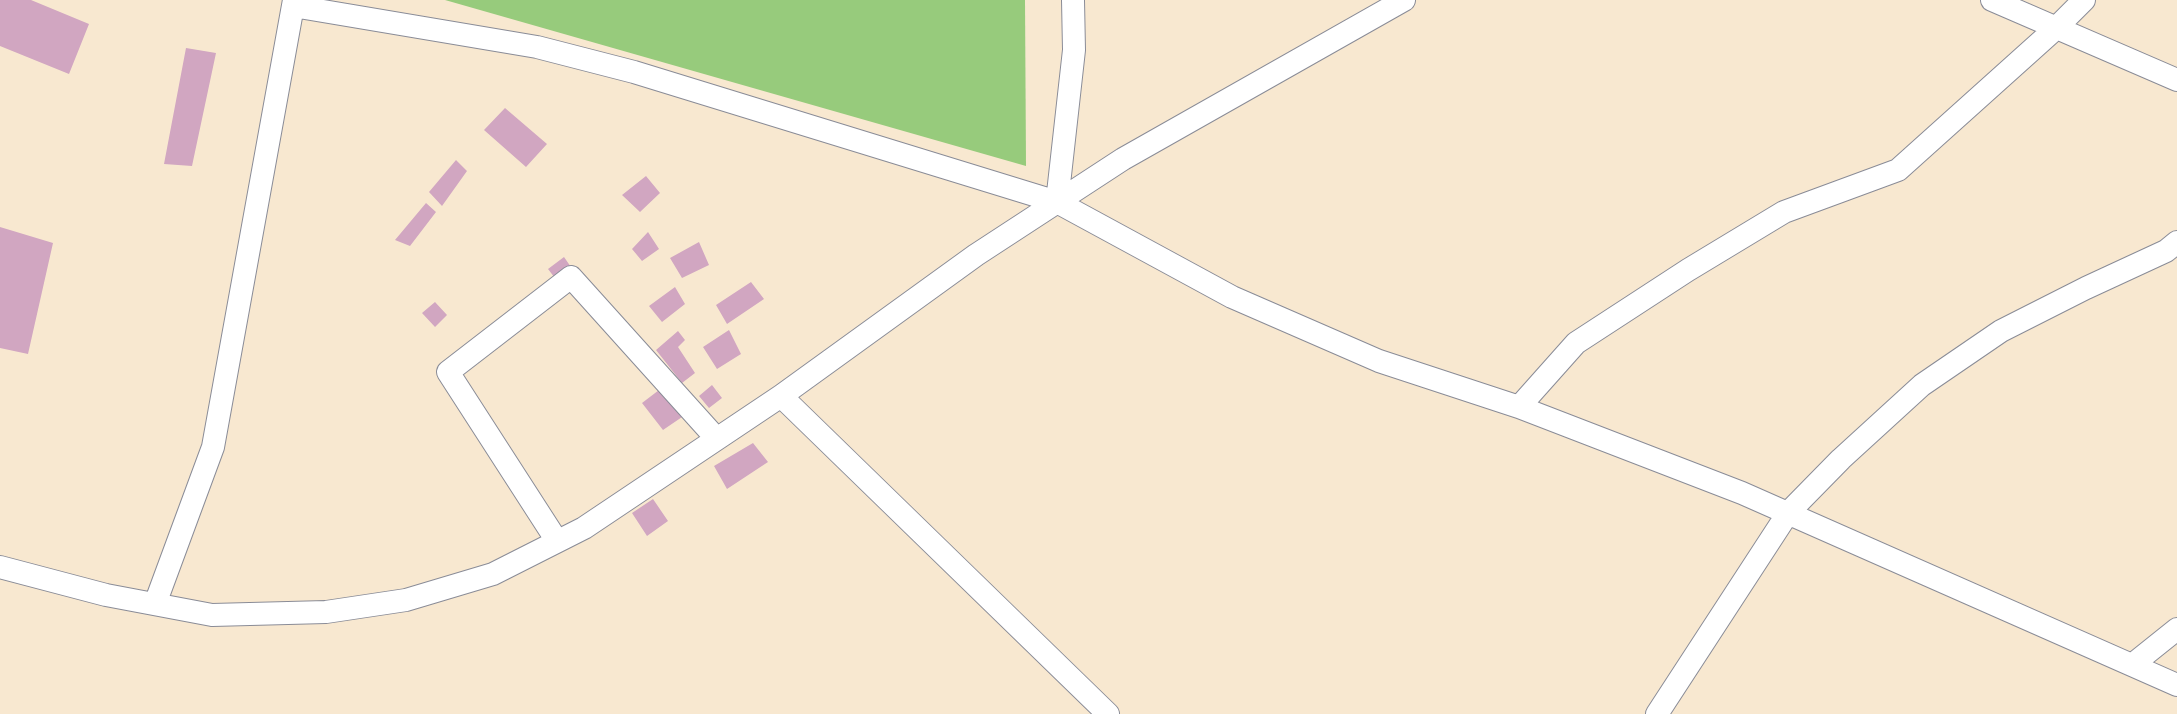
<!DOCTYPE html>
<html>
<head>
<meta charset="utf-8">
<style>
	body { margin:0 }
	canvas { display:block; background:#f8e8d0 }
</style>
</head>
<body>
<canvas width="2177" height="714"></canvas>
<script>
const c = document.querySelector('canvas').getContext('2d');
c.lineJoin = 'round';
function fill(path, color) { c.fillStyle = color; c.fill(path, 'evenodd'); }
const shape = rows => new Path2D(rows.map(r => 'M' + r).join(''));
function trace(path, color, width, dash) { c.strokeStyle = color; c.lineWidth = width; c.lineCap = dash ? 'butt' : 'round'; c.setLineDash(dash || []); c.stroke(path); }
const green = shape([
	[445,0,1025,0,1026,166]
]);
const building = shape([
	[0,0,31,0,89,24,69,74,0,46],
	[186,48,216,53,192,166,164,164],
	[505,108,547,144,526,167,484,130],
	[456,160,467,171,442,206,429,192],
	[646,176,660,193,640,212,622,195],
	[426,203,436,212,410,246,395,240],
	[0,227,53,243,28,354,0,348],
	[648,232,659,249,642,261,632,249],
	[699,242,709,265,682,278,670,258],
	[564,257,573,270,558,282,548,269],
	[751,282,764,299,727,324,716,305],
	[675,287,685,304,662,322,649,306],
	[435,302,447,315,435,327,422,313],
	[729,330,741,354,717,369,703,347],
	[678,331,685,340,678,347,695,373,682,383,656,350],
	[712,385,722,398,709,408,699,396],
	[663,387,685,415,663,430,642,403],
	[753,443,768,462,727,489,714,466],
	[653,499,668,521,647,536,632,513]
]);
const minor = shape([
	[1992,0,2177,80],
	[293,6,537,47,634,72,1057,202,1232,297,1379,361,1519,407,1742,493,2177,685],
	[1057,202,1074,50,1073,0],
	[781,396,1108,714],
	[1519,407,1576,343,1688,270,1784,212,1898,170,2055,29,2084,0],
	[557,541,448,372,571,277,716,438],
	[0,567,106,595,212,615,326,612,406,600,493,574,584,528,781,396,976,255,1123,159,1404,0],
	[155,604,213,447,294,0],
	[2132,665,2177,629],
	[1657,714,1788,513,1841,459,1922,385,2001,331,2086,288,2166,251,2177,242]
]);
fill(green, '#97cb7c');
fill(building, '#d1a6c1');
trace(minor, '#8a8c97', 24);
trace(minor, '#fff', 22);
</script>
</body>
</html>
